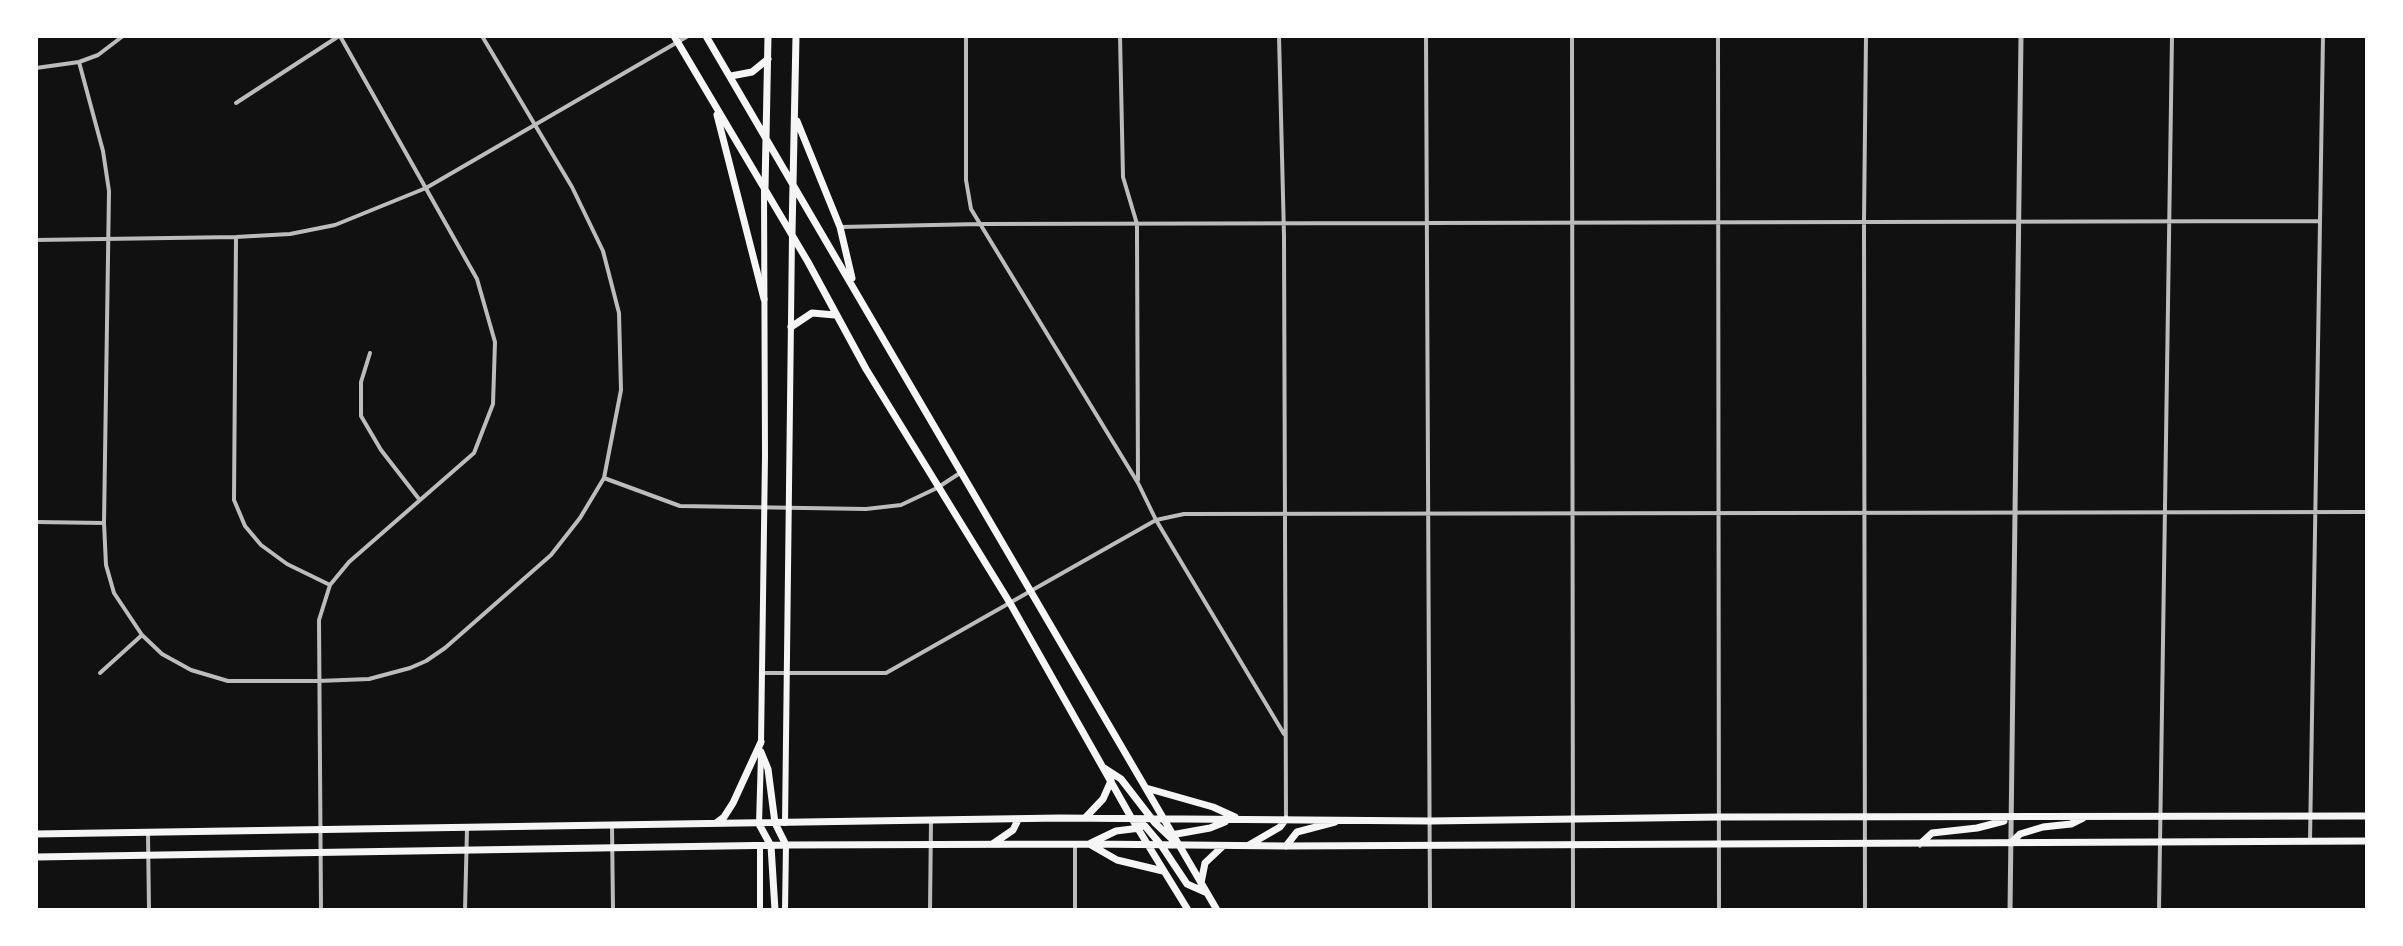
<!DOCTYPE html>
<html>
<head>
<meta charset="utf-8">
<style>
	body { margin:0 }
	#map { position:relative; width:2403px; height:946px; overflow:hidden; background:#111; font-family:"Varela Round",sans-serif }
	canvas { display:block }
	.frame { position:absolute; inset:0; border:38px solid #fff; pointer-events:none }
</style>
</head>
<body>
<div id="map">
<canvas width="2403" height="946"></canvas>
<div class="frame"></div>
</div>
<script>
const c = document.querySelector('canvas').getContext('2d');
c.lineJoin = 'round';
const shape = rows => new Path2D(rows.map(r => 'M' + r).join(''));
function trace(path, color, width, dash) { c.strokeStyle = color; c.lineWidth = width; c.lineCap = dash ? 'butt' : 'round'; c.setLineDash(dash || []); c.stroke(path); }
const minor = shape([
	[482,36,572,187,603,251,619,313,621,390,604,478],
	[966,36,966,180,971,209,1138,483,1156,520,1284,734],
	[1120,36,1123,177,1137,224,1137,237,1138,480],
	[1279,36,1284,236,1286,819],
	[1426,36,1430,910],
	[1572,36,1573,910],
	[1718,36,1719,910],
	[79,62,103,151,109,191,104,523,106,565,114,593,142,635,162,654,191,670,228,681,318,681,369,679,410,668,426,661,445,648,551,555,580,518,604,478,680,506,866,509,901,505,937,488,960,473],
	[36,68,79,62,98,55,123,36],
	[236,103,339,36],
	[840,227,980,224,2319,221],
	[236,237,234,500,245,526,261,545,287,564,330,585],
	[36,240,236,237,290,234,335,225,426,188,688,36],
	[370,353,361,382,361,416,381,450,419,499],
	[36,522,104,523],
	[100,673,142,635],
	[763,673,886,673,1156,520,1184,514,2367,512],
	[612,826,613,910],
	[148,833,149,910],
	[2310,841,2323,36],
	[321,910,319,620,330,585,349,562,474,453,493,404,495,342,477,279,340,36],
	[465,910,467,829],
	[930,910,931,821],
	[1075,910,1075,844],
	[1865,910,1864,221,1866,36],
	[2159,910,2172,36]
]);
const tertiary = shape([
	[2010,910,2021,36]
]);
const secondary = shape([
	[761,743,765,456,764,191],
	[785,823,792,236],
	[759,824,761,754],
	[760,910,760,846],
	[785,910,786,845]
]);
const primary = shape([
	[674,36,808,262,866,369,1010,603,1132,819,1188,910],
	[706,36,1217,910],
	[731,76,752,72,768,59],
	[717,115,764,299],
	[797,121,840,227,852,278],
	[765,189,768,36],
	[792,234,796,36],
	[791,327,812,313,835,315],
	[761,752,768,769,775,823,786,845],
	[1104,768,1121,779,1155,823,1175,842],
	[1146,788,1213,807,1235,817],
	[1085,818,1103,799,1111,781],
	[1134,820,1145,826,1161,845,1187,884,1205,892],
	[716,823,724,817,733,803,761,742],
	[759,824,771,846,775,910],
	[36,834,1060,818,1430,821,1720,817,2367,816],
	[1171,835,1210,828,1225,822],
	[994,843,1013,830,1018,820],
	[1091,843,1116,831,1140,828],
	[2011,843,2020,834,2043,827,2071,824,2083,818],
	[1920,844,1932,833,1977,828,2004,821],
	[1091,845,1117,860,1163,871],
	[1249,845,1280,827,1286,819],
	[1286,846,1297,832,1335,822],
	[36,857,786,845,1089,844,1286,846,2367,841],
	[1201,883,1205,863,1223,846]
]);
trace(minor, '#bcbcbc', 4);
trace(tertiary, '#bcbcbc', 5);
trace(secondary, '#f5f5f5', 6);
trace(primary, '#f5f5f5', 7);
</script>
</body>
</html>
